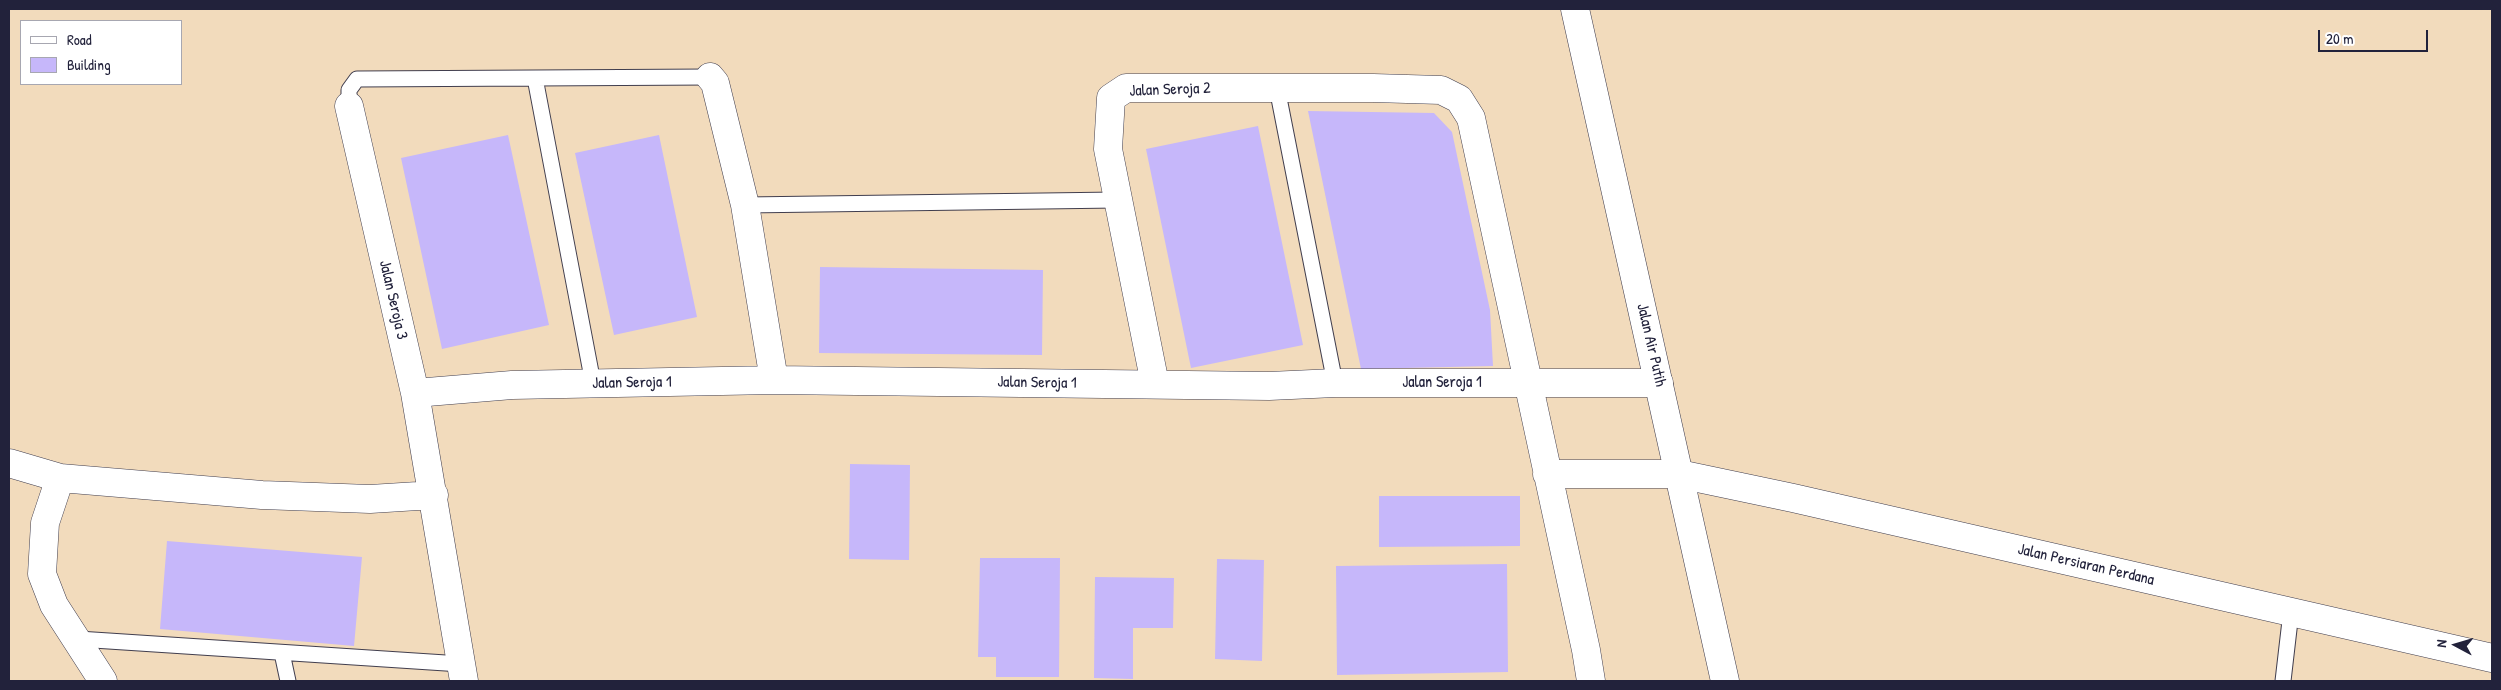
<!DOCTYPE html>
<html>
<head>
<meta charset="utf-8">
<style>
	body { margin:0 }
	#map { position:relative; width:2501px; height:690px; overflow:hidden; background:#f2dbbc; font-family:"Patrick Hand",sans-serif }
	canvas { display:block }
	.frame { position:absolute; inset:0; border:10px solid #22223b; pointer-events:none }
	.legend { position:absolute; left:20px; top:20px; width:162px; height:65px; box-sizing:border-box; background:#fff; border:1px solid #a7a7b1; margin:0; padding:6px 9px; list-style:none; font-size:15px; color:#22223b }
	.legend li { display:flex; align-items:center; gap:10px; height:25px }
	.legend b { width:25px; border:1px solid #a7a7b1 }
	.north { position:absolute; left:2431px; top:620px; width:50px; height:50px; -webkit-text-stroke:4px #fff; paint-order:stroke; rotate:276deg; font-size:14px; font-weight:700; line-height:20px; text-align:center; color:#22223b }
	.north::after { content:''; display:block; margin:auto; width:18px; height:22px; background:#22223b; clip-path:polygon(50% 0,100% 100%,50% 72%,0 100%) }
	.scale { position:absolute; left:2318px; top:30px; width:110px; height:22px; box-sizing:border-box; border:2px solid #22223b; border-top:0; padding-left:6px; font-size:15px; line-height:18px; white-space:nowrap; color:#22223b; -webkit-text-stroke:4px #fff; paint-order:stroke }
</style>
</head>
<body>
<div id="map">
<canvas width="2501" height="690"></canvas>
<div class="frame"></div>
<ul class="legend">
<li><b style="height:6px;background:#fff"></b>Road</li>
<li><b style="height:14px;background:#c6b7fa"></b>Building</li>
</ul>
<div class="north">N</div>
<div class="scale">20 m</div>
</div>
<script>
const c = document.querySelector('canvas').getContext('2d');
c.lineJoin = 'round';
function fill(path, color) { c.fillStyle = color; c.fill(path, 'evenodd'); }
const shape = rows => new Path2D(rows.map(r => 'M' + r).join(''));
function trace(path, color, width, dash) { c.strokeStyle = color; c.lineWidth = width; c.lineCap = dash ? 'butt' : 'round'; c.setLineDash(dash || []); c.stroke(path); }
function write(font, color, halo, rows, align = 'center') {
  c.font = font + ' "Patrick Hand",sans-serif'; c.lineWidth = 4; c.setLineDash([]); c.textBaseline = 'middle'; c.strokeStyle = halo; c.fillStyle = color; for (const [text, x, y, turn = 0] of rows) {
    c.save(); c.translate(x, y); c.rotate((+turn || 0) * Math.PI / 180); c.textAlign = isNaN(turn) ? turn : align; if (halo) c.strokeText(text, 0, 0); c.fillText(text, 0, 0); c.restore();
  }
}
const building = shape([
	[1308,111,1434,113,1452,132,1490,310,1493,366,1361,369],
	[1258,126,1303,345,1191,368,1146,149],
	[508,135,549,325,442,349,401,158],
	[659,135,697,317,614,335,575,153],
	[820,267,1043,270,1042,355,819,353],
	[850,464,910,465,909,560,849,559],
	[1379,496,1520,496,1520,546,1379,547],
	[167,541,362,557,354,646,160,629],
	[980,558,1060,558,1059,677,996,677,996,657,978,657],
	[1217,559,1264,560,1262,661,1215,659],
	[1507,564,1508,672,1337,675,1336,566],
	[1095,577,1174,578,1173,628,1133,628,1133,679,1094,678]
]);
const lane = shape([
	[535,78,593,383],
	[1277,88,1335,383],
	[349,106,349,90,357,79,710,77],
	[745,205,1117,200],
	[78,639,461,664],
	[282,653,288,681],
	[2283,681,2291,612]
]);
const street = shape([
	[710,77,715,83,745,205,774,380],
	[349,106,415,393,464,681],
	[1155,384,1108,149,1111,98,1126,88,1373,88,1441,90,1459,99,1471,118,1586,650,1591,681],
	[415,393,512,385,774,380,1269,386,1335,383,1659,383],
	[9,463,60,478,262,495,370,499,434,495],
	[1547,474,1679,474,1793,498,2492,658],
	[60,478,45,523,42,574,54,605,103,681]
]);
const primary = shape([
	[1575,9,1725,681]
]);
const streetNames = [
	["Jalan Seroja 2",1170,90,-2],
	["Jalan Seroja 3",393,300,77],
	["Jalan Air Putih",1651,345,77],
	["Jalan Seroja 1",632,383,-1],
	["Jalan Seroja 1",1037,383,1],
	["Jalan Seroja 1",1442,383],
	["Jalan Persiaran Perdana",2086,565,13]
];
fill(building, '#c6b7fa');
trace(lane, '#413e4e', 17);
trace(street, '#413e4e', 29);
trace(primary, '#413e4e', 29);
trace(lane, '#fff', 15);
trace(street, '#fff', 28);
trace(primary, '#fff', 28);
write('16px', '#22223b', '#fff', streetNames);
</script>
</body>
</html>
